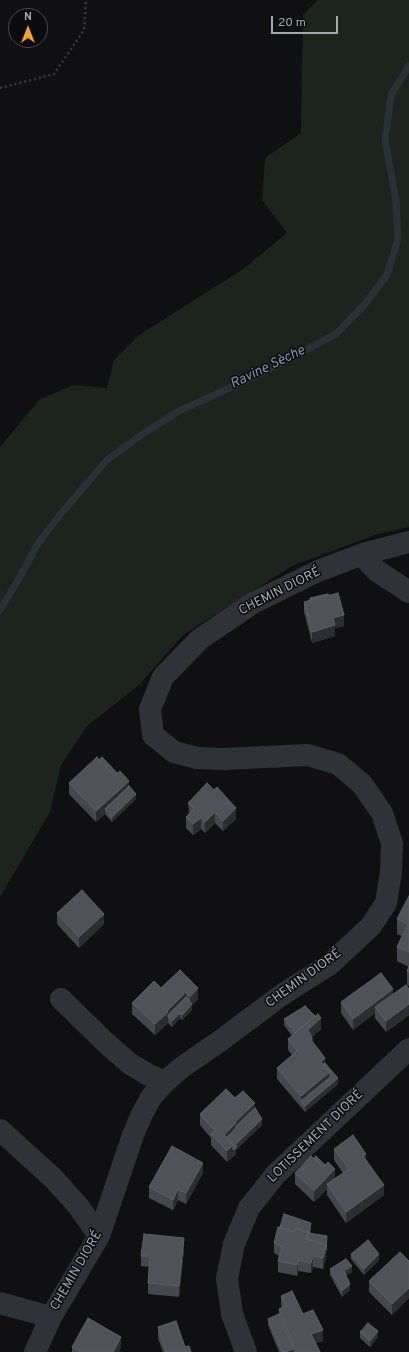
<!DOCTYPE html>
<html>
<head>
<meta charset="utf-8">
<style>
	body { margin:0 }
	#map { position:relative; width:409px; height:1352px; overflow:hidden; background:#101012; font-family:Overpass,sans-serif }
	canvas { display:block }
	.north { position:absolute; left:8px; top:8px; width:40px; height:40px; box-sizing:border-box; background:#0b0b0d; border:1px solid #474a4f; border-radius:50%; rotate:0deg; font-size:11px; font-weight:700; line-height:16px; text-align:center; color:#a2a8b2 }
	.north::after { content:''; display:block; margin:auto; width:14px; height:18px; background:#f0a42a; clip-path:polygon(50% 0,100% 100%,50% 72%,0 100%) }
	.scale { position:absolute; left:271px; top:16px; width:67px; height:18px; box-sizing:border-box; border:2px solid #a2a8b2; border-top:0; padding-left:5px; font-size:12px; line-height:14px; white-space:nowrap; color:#a2a8b2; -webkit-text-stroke:3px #0b0b0d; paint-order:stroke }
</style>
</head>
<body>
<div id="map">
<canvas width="409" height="1352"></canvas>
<div class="north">N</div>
<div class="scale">20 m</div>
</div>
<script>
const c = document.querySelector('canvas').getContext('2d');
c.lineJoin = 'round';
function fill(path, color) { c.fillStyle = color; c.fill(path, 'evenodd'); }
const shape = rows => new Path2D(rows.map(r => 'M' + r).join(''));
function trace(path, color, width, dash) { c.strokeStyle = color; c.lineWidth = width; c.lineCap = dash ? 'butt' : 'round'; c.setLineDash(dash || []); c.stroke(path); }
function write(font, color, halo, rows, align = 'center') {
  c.font = font + ' Overpass,sans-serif'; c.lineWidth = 3; c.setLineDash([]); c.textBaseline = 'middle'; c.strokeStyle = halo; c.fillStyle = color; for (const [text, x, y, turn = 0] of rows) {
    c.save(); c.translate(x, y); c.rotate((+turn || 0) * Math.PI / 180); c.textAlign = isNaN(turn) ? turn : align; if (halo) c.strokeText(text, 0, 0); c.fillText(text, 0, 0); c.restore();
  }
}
const green = shape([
	[318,0,409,0,409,527,378,534,292,566,183,635,139,685,87,726,61,765,50,812,0,897,0,908,0,447,39,400,73,385,107,388,114,360,139,335,242,270,287,233,262,200,265,158,301,133,303,15]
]);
const stream = shape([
	[0,610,17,582,37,545,59,516,107,460,144,433,179,411,262,373,336,334,364,305,387,275,398,239,396,201,385,140,391,95,409,66]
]);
const path = shape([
	[0,88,54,74,84,30,86,0]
]);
const minor = shape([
	[363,554,369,563,377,571,409,592],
	[61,999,106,1043,129,1063,147,1074,165,1082],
	[0,1130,54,1179,79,1207,99,1236],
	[0,1303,51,1317],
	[35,1352,51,1317,99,1236,133,1135,142,1114,152,1096,165,1082,181,1068,220,1041,283,994,329,965,371,926,386,903,391,872,392,843,382,813,362,784,338,764,308,755,223,759,197,758,174,752,153,735,150,709,163,677,200,639,253,603,318,571,363,554,409,542],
	[246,1352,232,1314,227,1279,234,1244,249,1208,276,1174,409,1049]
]);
const wall = shape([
	[304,602,344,626,335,628,335,636,312,643,304,612],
	[69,783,129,786,136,799,112,822,105,814,96,822,69,794],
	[188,803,236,819,223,831,215,823,205,833,201,829,193,835,186,828,186,817,189,814],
	[409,896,409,986,407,985,407,971,409,967,397,961,397,947,402,936,397,934,397,919],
	[57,913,104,924,79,948,57,924],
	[180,970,198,999,192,1005,192,1010,182,1020,180,1018,172,1027,168,1023,155,1035,132,1014,132,1003,161,988],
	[409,989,409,1015,386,1032,375,1018,375,1013,353,1030,341,1013,341,1002,393,994],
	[284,1019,321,1029,312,1037,312,1042,338,1084,305,1112,277,1079,277,1068,292,1055,288,1050,288,1039,292,1036,284,1025],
	[235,1098,255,1108,262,1125,236,1150,236,1154,227,1162,211,1145,211,1138,200,1125,200,1114],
	[334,1149,366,1159,384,1195,346,1223,327,1195,327,1189,314,1202,295,1184,295,1173,335,1178,343,1173,334,1160],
	[203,1173,186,1204,178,1200,173,1210,149,1198,149,1187],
	[311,1229,310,1233,327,1236,326,1256,323,1269,313,1267,311,1273,298,1271,297,1276,278,1272,278,1261,279,1256,274,1253,274,1243],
	[184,1249,179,1297,148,1294,148,1283,150,1267,141,1266,141,1256],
	[351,1254,379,1260,364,1275,351,1259],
	[409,1261,409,1298,392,1315,369,1292,369,1281],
	[330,1269,352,1272,346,1275,350,1290,342,1297,330,1275],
	[281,1296,303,1314,323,1341,316,1343,320,1352,279,1352,268,1325,268,1319,279,1314,279,1309,282,1308,281,1306],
	[158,1327,185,1347,191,1352,163,1352,158,1338],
	[360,1332,378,1337,370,1347,360,1338],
	[72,1347,121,1347,119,1352,72,1352]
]);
const shadedWall = shape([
	[344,615,344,626,335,628,335,636,312,643,312,632,333,618],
	[129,781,129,792,105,809,105,814,96,822,96,811],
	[136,794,136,799,112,822,112,817],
	[236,808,236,819,223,831,223,821],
	[215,812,215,823,205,833,205,822],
	[201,818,201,829,193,835,193,824],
	[104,914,104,924,79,948,79,937],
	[198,988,198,999,192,1005,192,1010,182,1020,182,1015,190,1007,190,997],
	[393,989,393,1000,375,1007,375,1013,353,1030,353,1019],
	[186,992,186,1003,168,1017,168,1023,155,1035,155,1024],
	[409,1004,409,1015,386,1032,386,1021],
	[180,1013,180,1018,172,1027,172,1021],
	[321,1018,321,1029,308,1041,297,1037],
	[325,1058,325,1068,321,1062],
	[330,1072,330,1083,301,1101,301,1107,301,1096],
	[338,1078,338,1084,305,1112,305,1106],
	[255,1103,255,1114,227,1143,224,1135,235,1122],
	[262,1119,262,1125,236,1150,236,1154,233,1156,233,1150,236,1144],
	[233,1145,233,1156,227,1162,227,1151],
	[366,1154,366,1164,363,1156],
	[203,1163,203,1173,186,1204,186,1193],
	[335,1169,335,1180,327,1184,327,1189,314,1202,314,1191],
	[384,1185,384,1195,346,1223,346,1212],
	[178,1189,178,1200,173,1210,173,1200],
	[311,1223,311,1229,309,1238,309,1233],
	[327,1236,326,1256,323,1269,323,1258],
	[184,1238,184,1249,179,1297,179,1286],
	[379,1254,379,1260,364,1275,364,1269],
	[313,1256,313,1267,311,1273,311,1263],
	[298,1260,298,1271,297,1276,297,1265],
	[352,1266,352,1272,344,1277,344,1271],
	[350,1284,350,1290,342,1297,342,1291],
	[409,1288,409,1298,392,1315,392,1304],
	[323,1330,323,1341,311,1345,311,1334],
	[378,1331,378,1337,370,1347,370,1341],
	[121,1337,121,1347,119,1352,113,1352],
	[293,1349,293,1352,286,1352]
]);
const building = shape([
	[338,593,344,615,333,618,335,625,312,632,304,602,338,593],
	[328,594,328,595,310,600,310,598,328,594],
	[97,757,114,776,120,771,129,781,96,811,69,783,97,757],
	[102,757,117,773,114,776,99,760,102,757],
	[207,783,214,790,217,787,236,808,223,821,215,812,205,822,201,818,193,824,186,817,194,809,188,803,207,783],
	[129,786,136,794,112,817,105,809,129,786],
	[82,890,104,914,79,937,57,913,82,890],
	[409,896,409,952,397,947,408,924,397,919,409,896],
	[409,966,409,972,407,971,409,966],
	[180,970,198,988,190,997,186,992,167,1011,168,1012,155,1024,132,1003,154,981,161,988,180,970],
	[381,973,393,989,353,1019,341,1002,381,973],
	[406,985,409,989,409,1004,386,1021,375,1007,406,985],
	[186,997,192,1004,182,1015,180,1013,172,1021,168,1017,168,1015,186,997],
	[305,1006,315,1016,295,1033,284,1019,305,1006],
	[318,1014,321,1018,308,1030,312,1038,312,1041,325,1058,321,1062,330,1072,301,1096,277,1068,297,1051,288,1039,318,1014],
	[325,1063,338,1078,305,1106,301,1101,330,1077,330,1072,323,1065,325,1063],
	[226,1089,235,1098,243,1091,255,1103,235,1122,236,1123,224,1135,233,1145,227,1151,211,1134,215,1131,200,1114,226,1089],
	[255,1108,262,1119,236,1144,236,1148,233,1150,233,1145,227,1137,236,1128,236,1126,255,1108],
	[353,1135,366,1154,363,1156,384,1185,346,1212,327,1184,349,1169,334,1149,353,1135],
	[172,1146,203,1163,186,1193,178,1189,173,1200,149,1187,172,1146],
	[311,1156,323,1167,328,1162,335,1169,314,1191,295,1173,311,1156],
	[316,1156,325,1165,323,1167,314,1158,316,1156],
	[284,1214,311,1223,309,1233,327,1236,326,1250,326,1245,307,1239,308,1232,295,1228,294,1232,280,1227,284,1214],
	[278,1227,294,1232,295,1228,308,1232,306,1239,326,1245,323,1258,313,1256,311,1263,298,1260,297,1265,278,1261,282,1247,274,1243,278,1227],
	[144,1234,184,1238,179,1286,148,1283,150,1256,141,1256,144,1234],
	[368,1240,379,1254,364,1269,351,1254,368,1240],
	[400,1252,409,1261,409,1288,392,1304,369,1281,400,1252],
	[346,1259,352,1266,344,1271,350,1284,342,1291,330,1269,346,1259],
	[292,1291,303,1314,313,1310,323,1330,311,1334,320,1352,296,1352,279,1309,286,1306,281,1296,292,1291],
	[279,1314,293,1349,286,1352,282,1352,268,1319,279,1314],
	[88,1318,121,1337,113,1352,81,1352,72,1347,88,1318],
	[176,1321,185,1347,189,1346,191,1352,166,1352,158,1327,176,1321],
	[368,1323,378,1331,370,1341,360,1332,368,1323]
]);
const streetNames = [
	["CHEMIN DIORÉ",280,592,-27],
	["CHEMIN DIORÉ",304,979,-36],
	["LOTISSEMENT DIORÉ",316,1137,-44],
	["CHEMIN DIORÉ",77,1271,-60]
];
const waterNames = [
	["Ravine Sèche",268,368,-26]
];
fill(green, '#1d241d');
trace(stream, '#293137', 7);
trace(path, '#37393e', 2.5, [2, 3]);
trace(minor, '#313237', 22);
fill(wall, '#46474d');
fill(shadedWall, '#2c2d31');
fill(building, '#505258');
trace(building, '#5d5f66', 1);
write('13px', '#a2a8b2', '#0b0b0d', streetNames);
write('italic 14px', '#7897ae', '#0b0b0d', waterNames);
</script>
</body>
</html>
